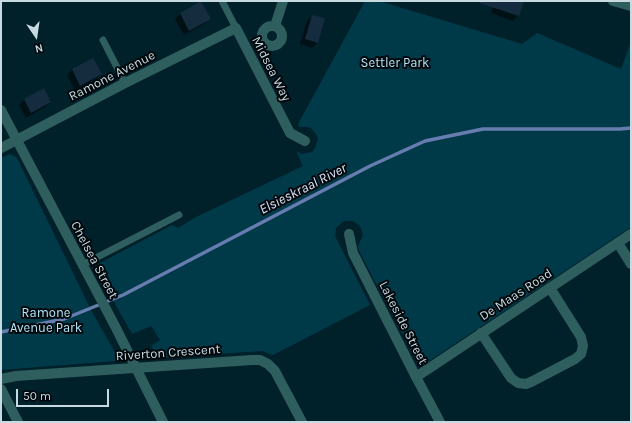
<!DOCTYPE html>
<html>
<head>
<meta charset="utf-8">
<style>
	body { margin:0 }
	#map { position:relative; width:632px; height:423px; overflow:hidden; background:#00202a; font-family:Karla,sans-serif }
	canvas { display:block }
	.frame { position:absolute; inset:0; border:2px solid #c7dae1; pointer-events:none }
	.north { position:absolute; left:16px; top:16px; width:40px; height:40px; -webkit-text-stroke:3px #00080c; paint-order:stroke; rotate:167deg; font-size:11px; font-weight:700; line-height:16px; text-align:center; color:#c7dae1 }
	.north::after { content:''; display:block; margin:auto; width:14px; height:18px; background:#c7dae1; clip-path:polygon(50% 0,100% 100%,50% 72%,0 100%) }
	.scale { position:absolute; left:16px; top:389px; width:93px; height:18px; box-sizing:border-box; border:2px solid #c7dae1; border-top:0; padding-left:5px; font-size:12px; line-height:14px; white-space:nowrap; color:#c7dae1; -webkit-text-stroke:3px #00080c; paint-order:stroke }
</style>
</head>
<body>
<div id="map">
<canvas width="632" height="423"></canvas>
<div class="frame"></div>
<div class="north">N</div>
<div class="scale">50 m</div>
</div>
<script>
const c = document.querySelector('canvas').getContext('2d');
c.lineJoin = 'round';
function fill(path, color) { c.fillStyle = color; c.fill(path, 'evenodd'); }
const shape = rows => new Path2D(rows.map(r => 'M' + r).join(''));
function trace(path, color, width, dash) { c.strokeStyle = color; c.lineWidth = width; c.lineCap = dash ? 'butt' : 'round'; c.setLineDash(dash || []); c.stroke(path); }
function write(font, color, halo, rows, align = 'center') {
  c.font = font + ' Karla,sans-serif'; c.lineWidth = 4; c.setLineDash([]); c.textBaseline = 'middle'; c.strokeStyle = halo; c.fillStyle = color; for (const [text, x, y, turn = 0] of rows) {
    c.save(); c.translate(x, y); c.rotate((+turn || 0) * Math.PI / 180); c.textAlign = isNaN(turn) ? turn : align; if (halo) c.strokeText(text, 0, 0); c.fillText(text, 0, 0); c.restore();
  }
}
const green = shape([
	[365,1,379,1,522,44,537,33,621,69,631,41,631,227,423,365,418,364,417,362,359,251,358,246,363,235,360,226,353,221,344,221,336,228,335,236,370,305,273,355,262,351,160,358,151,346,160,340,151,326,132,334,113,300,100,273,100,263,172,225,178,228,196,217,303,166,296,151,302,154,312,152,315,148,318,139,316,134,311,128,307,127,299,127,298,124],
	[10,154,16,157,18,160,92,312,117,356,118,358,115,361,1,370,1,158]
]);
const shadow = shape([
	[474,1,523,1,518,15,513,21,491,13,493,7],
	[201,3,209,19,204,24,184,35,175,19,180,14],
	[312,16,317,43,312,48,300,44,307,21],
	[93,59,101,74,96,79,75,90,67,75,72,70],
	[44,89,50,102,45,107,26,118,19,105,24,100]
]);
const stream = shape([
	[1,332,64,319,123,295,370,166,425,141,483,129,620,129,631,128]
]);
const building = shape([
	[201,1,211,19,189,31,180,13],
	[480,1,524,1,519,16,479,3],
	[312,15,325,18,318,43,305,39],
	[93,58,102,74,80,86,72,69],
	[44,88,51,102,31,113,24,99]
]);
const service = shape([
	[222,1,236,28],
	[103,40,125,83],
	[82,265,179,215]
]);
const minor = shape([
	[613,1,631,6],
	'262 36a10 10 0 1 1 20 0a10 10 0 1 1-20 0Z',
	[275,26,283,1],
	[1,110,115,326,163,422],
	[1,148,125,83,236,28,290,133,305,141],
	[349,234,353,253,416,377],
	[618,243,631,264],
	[481,333,511,378,518,383,526,384,531,382,575,359,581,354,583,346,581,337,550,288],
	[1,379,16,376,252,360,260,360,268,364,275,371,302,422],
	[1,389,18,422]
]);
const tertiary = shape([
	[440,422,416,377,631,234]
]);
const parkNames = [
	["Settler Park",395,63],
	["Ramone",46,313],
	["Avenue Park",46,328]
];
const streetNames = [
	["Midsea Way",271,69,63],
	["Ramone Avenue",112,76,-27],
	["Chelsea Street",94,260,62],
	["De Maas Road",516,295,-33],
	["Lakeside Street",403,323,63],
	["Riverton Crescent",168,353,-4]
];
const waterNames = [
	["Elsieskraal River",303,189,-27]
];
fill(green, '#003a49');
fill(shadow, '#0007');
trace(stream, '#677caf', 3.5);
fill(building, '#152c3e');
trace(service, '#2f5e5e', 7);
trace(minor, '#2f5e5e', 10);
trace(tertiary, '#2f5e5e', 10);
write('13px', '#b0e3f5', '#00080c', parkNames);
write('13px', '#c7dae1', '#00080c', streetNames);
write('italic 14px', '#dbe3f8', '#00080c', waterNames);
</script>
</body>
</html>
